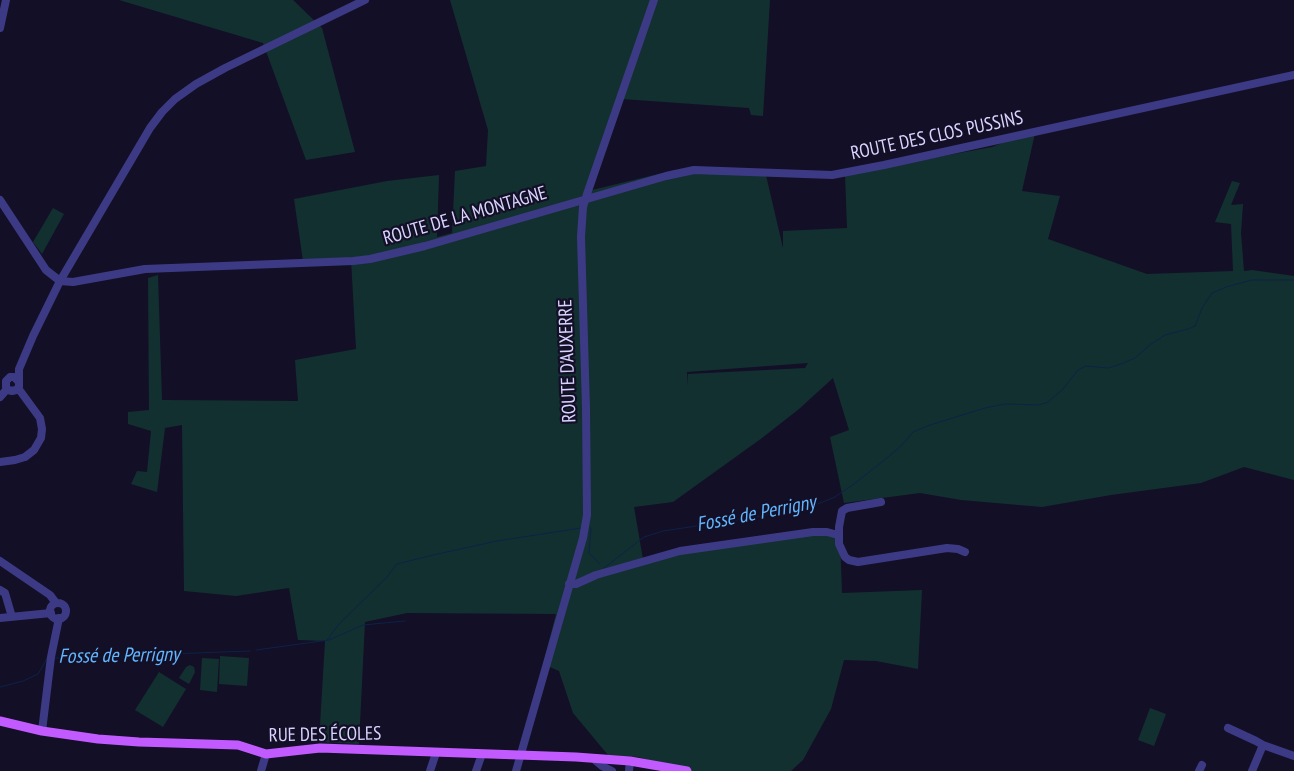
<!DOCTYPE html>
<html>
<head>
<meta charset="utf-8">
<style>
	body { margin:0 }
	canvas { display:block; background:#130f26 }
</style>
</head>
<body>
<canvas width="1294" height="771"></canvas>
<script>
const c = document.querySelector('canvas').getContext('2d');
c.lineJoin = 'round';
function fill(path, color) { c.fillStyle = color; c.fill(path, 'evenodd'); }
const shape = rows => new Path2D(rows.map(r => 'M' + r).join(''));
function trace(path, color, width, dash) { c.strokeStyle = color; c.lineWidth = width; c.lineCap = dash ? 'butt' : 'round'; c.setLineDash(dash || []); c.stroke(path); }
function write(font, color, halo, rows, align = 'center') {
  c.font = font + ' "PT Sans Narrow",sans-serif'; c.lineWidth = 4.5; c.setLineDash([]); c.textBaseline = 'middle'; c.strokeStyle = halo; c.fillStyle = color; for (const [text, x, y, turn = 0] of rows) {
    c.save(); c.translate(x, y); c.rotate((+turn || 0) * Math.PI / 180); c.textAlign = isNaN(turn) ? turn : align; if (halo) c.strokeText(text, 0, 0); c.fillText(text, 0, 0); c.restore();
  }
}
const green = shape([
	[119,0,293,0,322,28,355,152,306,160,263,43],
	[450,0,770,0,763,116,751,115,749,108,622,99,592,190,675,170,765,171,783,248,783,231,847,228,845,174,992,147,1036,129,1022,191,1060,196,1048,239,1147,274,1233,271,1231,224,1215,222,1232,181,1240,183,1231,205,1243,204,1241,233,1244,271,1252,270,1294,276,1294,480,1244,467,1201,483,1111,495,1042,507,961,500,920,493,844,503,830,437,849,430,833,378,799,409,762,438,673,502,634,507,643,559,816,531,840,539,842,593,922,590,918,669,876,661,844,660,831,709,803,760,791,771,688,771,638,757,608,755,573,713,559,671,543,664,556,614,407,613,365,622,359,744,319,742,325,641,298,640,289,588,236,596,184,591,182,425,165,428,157,492,131,484,137,471,147,472,151,431,128,424,128,412,149,410,148,278,158,275,162,400,298,401,295,360,356,349,351,259,303,261,294,199,387,181,439,175,437,237,452,233,455,171,486,166,488,130],
	[808,363,805,368,688,374,688,386,687,372],
	[53,208,64,214,42,254,33,242],
	[220,656,249,658,247,686,219,684],
	[202,658,219,659,217,692,200,690],
	[190,665,194,667,195,672,189,684,179,678,186,667],
	[159,672,186,689,163,727,135,710],
	[1150,708,1166,714,1154,746,1138,740]
]);
const stream = shape([
	[590,528,591,528,589,553,600,564],
	[604,568,644,537,663,531,750,518,815,505,835,497,854,484,888,457,902,445,913,432,930,425,985,408,1005,404,1039,405,1048,402,1063,389,1078,370,1086,366,1108,368,1121,364,1135,358,1151,344,1165,335,1188,329,1195,326,1202,308,1212,293,1226,287,1252,280,1294,280],
	[327,640,339,624,386,578,397,564,433,555,497,541,581,528],
	[256,650,329,640,363,625,405,621],
	[53,658,96,657,114,658,140,655,250,651],
	[0,687,23,681,38,674,44,664,47,658]
]);
const minor = shape([
	[0,28,6,0],
	[0,200,46,270,60,281],
	[60,281,73,282,145,269,353,261,370,259,425,246,666,176,694,170,832,175,884,165,1294,75],
	[18,381,14,377,10,377,6,381,6,387,8,390,12,391,16,390,19,387,19,369,33,336,60,281,150,128,162,112,175,99,196,84,225,68,365,0],
	[0,397,7,389],
	[0,462,15,460,25,457,34,450,41,438,42,429,40,418,18,388],
	[881,502,847,508,842,511,839,527,839,544,845,557,849,560,858,562,947,548,958,549,965,552],
	[0,561,50,595,56,603],
	[569,584,576,584,596,575,680,551,813,532,827,532,838,535],
	[0,590,5,593,12,617],
	'50 611a8 8 0 1 1 16 0a8 8 0 1 1-16 0Z',
	[0,618,51,613],
	[1228,728,1256,741,1263,745,1294,756],
	[42,731,51,657,59,618],
	[597,758,596,761,602,766,612,771],
	[261,771,266,754],
	[430,771,436,753],
	[476,771,482,754],
	[516,771,583,538,587,515,586,408,581,237,583,207,588,191,654,0],
	[629,771,630,761],
	[1199,771,1202,765],
	[1252,771,1263,745]
]);
const major = shape([
	[0,721,42,731,98,739,139,742,238,745,266,754,320,748,576,757,630,761,687,771]
]);
const streetNames = [
	["ROUTE DES CLOS PUSSINS",937,136,-12],
	["ROUTE DE LA MONTAGNE",465,216,-16],
	["ROUTE D'AUXERRE",568,361,-92],
	["RUE DES ÉCOLES",325,735,-1]
];
const waterNames = [
	["Fossé de Perrigny",756,514,-11],
	["Fossé de Perrigny",119,656,-1]
];
fill(green, '#12302f');
trace(stream, '#0c2248', 1);
trace(minor, '#3d3a85', 8);
trace(major, '#c25bff', 9);
write('19px', '#d9d4ff', '#130f26', streetNames);
write('italic 20px', '#62b6ff', '#130f26', waterNames);
</script>
</body>
</html>
